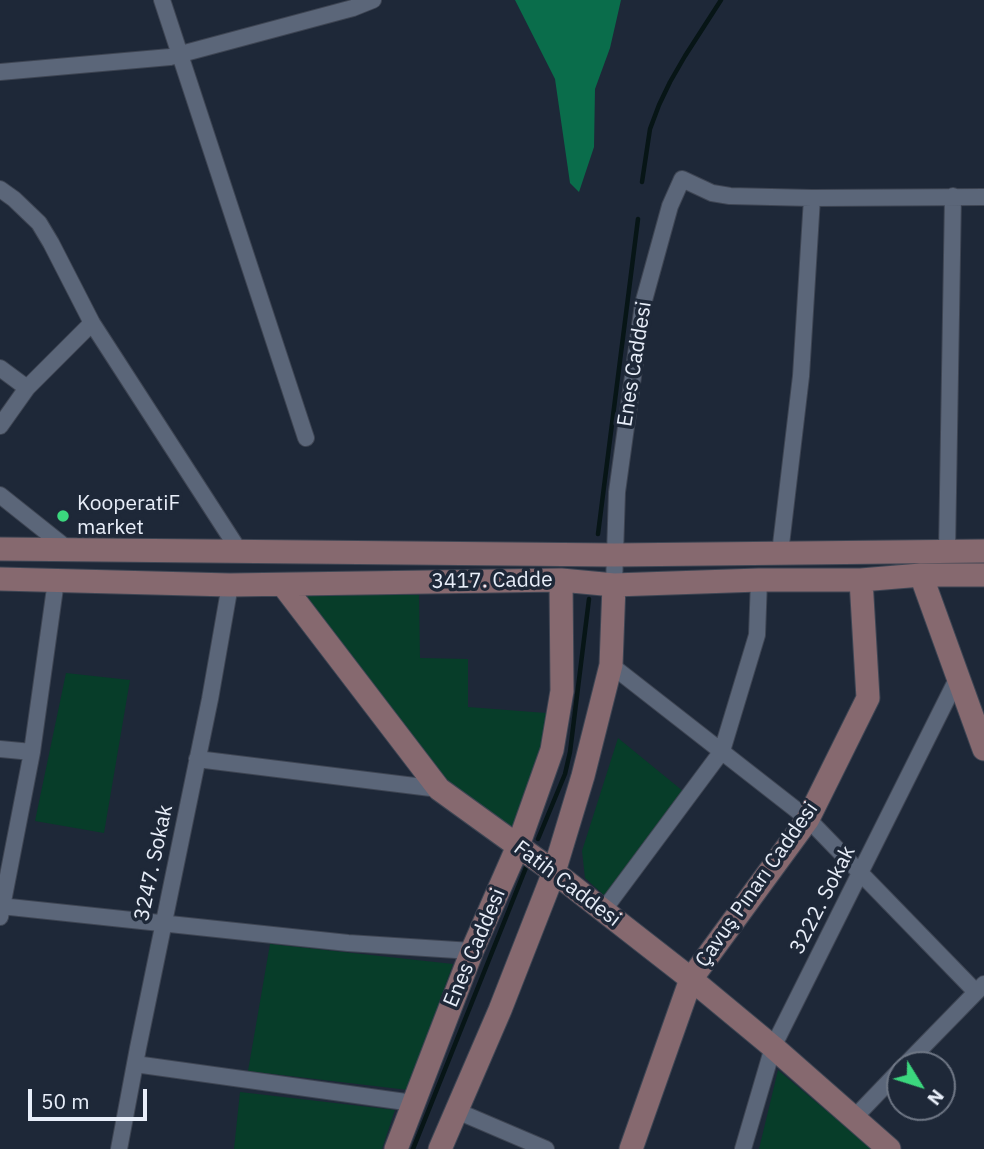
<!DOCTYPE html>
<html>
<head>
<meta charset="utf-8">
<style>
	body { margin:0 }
	#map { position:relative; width:984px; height:1149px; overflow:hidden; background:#1e2838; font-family:"IBM Plex Sans",sans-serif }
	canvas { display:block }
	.north { position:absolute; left:886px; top:1051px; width:70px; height:70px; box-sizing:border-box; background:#1e2838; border:2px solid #6f7785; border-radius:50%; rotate:128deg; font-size:19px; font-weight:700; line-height:28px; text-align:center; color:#e8eef9 }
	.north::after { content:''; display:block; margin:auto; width:24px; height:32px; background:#3bd77e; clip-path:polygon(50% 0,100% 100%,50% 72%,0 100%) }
	.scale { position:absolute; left:28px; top:1089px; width:119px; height:32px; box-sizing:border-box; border:4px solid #e8eef9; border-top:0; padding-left:9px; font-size:21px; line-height:24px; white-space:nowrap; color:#e8eef9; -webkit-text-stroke:5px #1e2838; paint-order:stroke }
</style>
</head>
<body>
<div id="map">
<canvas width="984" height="1149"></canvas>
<div class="north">N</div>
<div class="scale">50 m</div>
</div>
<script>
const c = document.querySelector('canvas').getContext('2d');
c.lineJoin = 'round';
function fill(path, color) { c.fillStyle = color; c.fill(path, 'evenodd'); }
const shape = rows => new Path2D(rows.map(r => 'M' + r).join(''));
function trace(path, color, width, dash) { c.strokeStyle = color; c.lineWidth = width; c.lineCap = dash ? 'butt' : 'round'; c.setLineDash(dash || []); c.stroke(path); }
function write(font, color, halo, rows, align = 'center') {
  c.font = font + ' "IBM Plex Sans",sans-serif'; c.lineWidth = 7; c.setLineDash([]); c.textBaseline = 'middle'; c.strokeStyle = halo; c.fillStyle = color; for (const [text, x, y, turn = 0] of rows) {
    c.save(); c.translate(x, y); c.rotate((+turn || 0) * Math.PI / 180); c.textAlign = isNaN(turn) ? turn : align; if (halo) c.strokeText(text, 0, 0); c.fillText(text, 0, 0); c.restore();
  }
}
const green = shape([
	[298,590,419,595,420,658,468,659,468,707,559,714,515,839,442,784],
	[66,673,130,680,104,833,35,821],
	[618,738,689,796,605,896,585,878,582,851],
	[270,944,453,964,408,1090,248,1071],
	[778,1070,872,1149,759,1149],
	[240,1092,309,1100,395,1110,382,1149,234,1149]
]);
const forest = shape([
	[515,0,621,0,610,48,595,89,594,147,579,192,570,183,555,79]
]);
const stream = shape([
	[642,182,650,129,659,105,670,82,685,56,721,0],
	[598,534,638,219],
	[538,839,565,774,570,752,589,599],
	[413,1149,527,865]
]);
const street = shape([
	[162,0,306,438],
	[0,72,170,57,353,8,373,0],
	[0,189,14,199,39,223,51,243,92,323,240,552],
	[0,368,27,388],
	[0,426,27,388,92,323],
	[0,495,69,550],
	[947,551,953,196],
	[780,553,801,376,812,198],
	[614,585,617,492,643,304,670,206,682,179,712,193,730,196,812,198,984,197],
	[611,665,808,819,976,992],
	[0,749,32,752],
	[197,759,439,789],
	[0,906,348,943,472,951],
	[603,911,722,751,757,635,759,580],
	[0,917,32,752,56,581],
	[135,1064,413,1103],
	[905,1065,984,984],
	[457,1111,546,1149],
	[854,1118,900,1070],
	[119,1149,138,1048,210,699,230,585],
	[743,1149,773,1047,958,677]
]);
const secondary = shape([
	[0,549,614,555,984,551],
	[921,575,984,749],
	[0,579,230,585,561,580,614,585,759,580,861,580,921,575,984,575],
	[283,585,439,789,554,872,691,979,773,1047,889,1149],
	[396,1149,472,951,518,846,552,750,562,691,561,580],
	[440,1149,500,1010,554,872,583,776,611,665,614,585],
	[631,1149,691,979,808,819,868,698,861,580]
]);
const markers = [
	[63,516,7,"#3bd77e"]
];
const streetNames = [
	["Enes Caddesi",635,364,-81],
	["3417. Cadde",492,581,-1],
	["3247. Sokak",154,863,-78],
	["Fatih Caddesi",567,884,37],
	["Çavuş Pınarı Caddesi",757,885,-55],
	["3222. Sokak",823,900,-63],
	["Enes Caddesi",475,948,-67]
];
const poiNames = [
	["KooperatiF",77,504],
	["market",77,528]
];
fill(green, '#073d29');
fill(forest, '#0a6d4b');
trace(stream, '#071516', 4.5);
trace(street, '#3e4553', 18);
trace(secondary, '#3e4553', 25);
trace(street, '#5b6679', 16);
trace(secondary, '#86696f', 23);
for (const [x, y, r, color] of markers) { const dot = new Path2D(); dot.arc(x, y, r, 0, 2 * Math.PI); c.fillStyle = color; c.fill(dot); trace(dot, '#1e2838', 2.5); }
write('21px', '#e8eef9', '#1e2838', streetNames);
write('21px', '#e8eef9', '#1e2838', poiNames, 'left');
</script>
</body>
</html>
